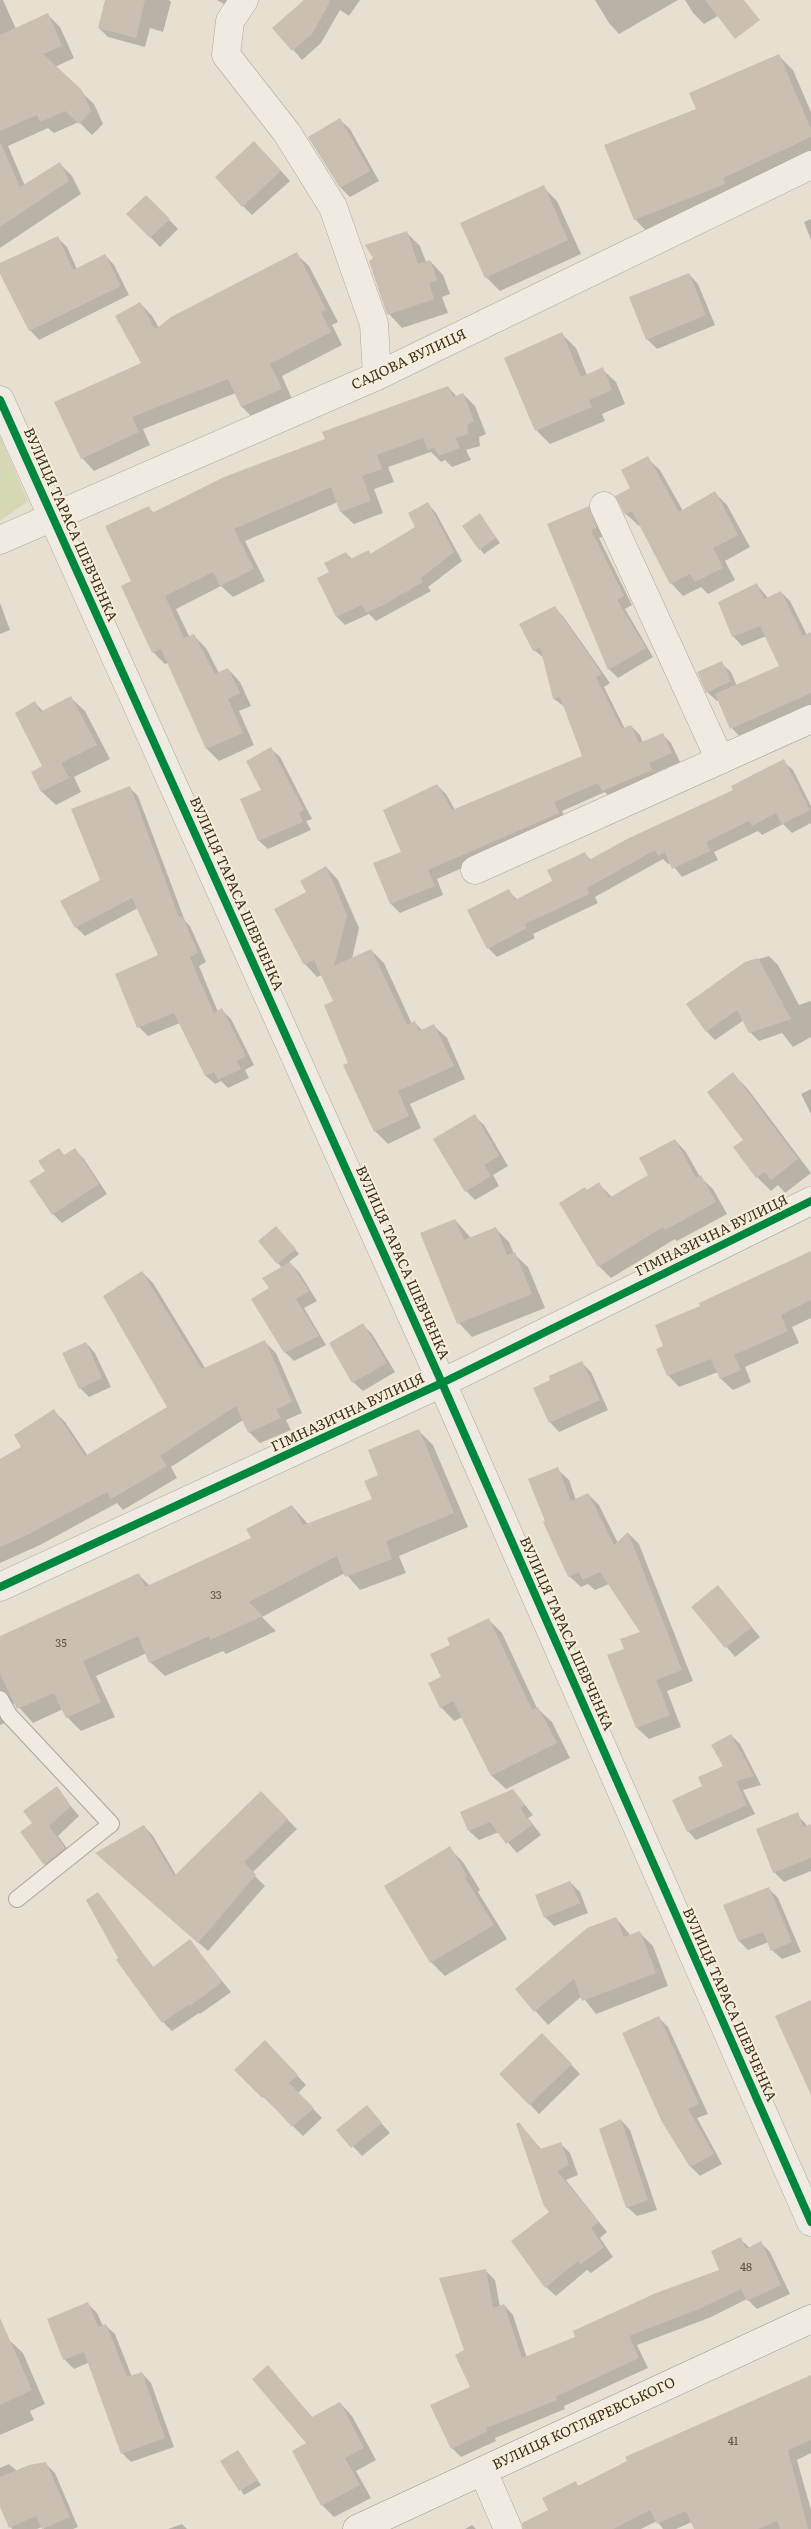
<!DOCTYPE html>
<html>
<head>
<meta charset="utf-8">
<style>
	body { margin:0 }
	canvas { display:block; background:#e7e0d1 }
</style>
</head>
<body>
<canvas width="811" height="2529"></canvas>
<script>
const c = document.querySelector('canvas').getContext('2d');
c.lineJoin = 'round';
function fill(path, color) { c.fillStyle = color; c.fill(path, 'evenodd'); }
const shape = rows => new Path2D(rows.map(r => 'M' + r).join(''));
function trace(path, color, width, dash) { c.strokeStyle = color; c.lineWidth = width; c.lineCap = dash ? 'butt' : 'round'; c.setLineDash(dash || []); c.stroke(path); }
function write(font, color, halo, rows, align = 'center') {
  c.font = font + ' Literata,serif'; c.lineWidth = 4; c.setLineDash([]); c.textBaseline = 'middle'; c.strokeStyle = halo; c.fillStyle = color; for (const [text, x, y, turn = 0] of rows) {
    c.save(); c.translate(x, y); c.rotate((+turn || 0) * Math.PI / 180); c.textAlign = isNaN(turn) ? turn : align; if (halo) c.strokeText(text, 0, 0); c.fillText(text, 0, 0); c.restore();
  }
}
const green = shape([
	[0,436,28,501,0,521]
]);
const shadow = shape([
	[0,0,3,0,16,29,48,15,60,27,74,58,55,67,94,104,103,124,92,135,79,122,54,133,48,128,8,146,25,186,59,163,72,176,81,194,0,248],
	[106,0,169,0,171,2,163,32,150,28,145,47,108,37,99,28],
	[217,0,242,0,234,10],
	[306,0,360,0,349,16,340,10,321,43,302,60,274,28],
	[595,0,678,0,619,34,609,23],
	[685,0,725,0,730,9,704,24,693,13],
	[779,56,793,70,811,112,811,157,648,233,635,219,697,109],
	[340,120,350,129,379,181,350,197,341,188,309,137],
	[264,152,290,181,252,215,243,206],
	[543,187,557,201,581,254,500,291,486,277],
	[156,206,178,229,160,247,128,214],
	[811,219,811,240,804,222],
	[406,232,420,246,426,262,430,261,443,275,450,294,442,297,448,313,402,328,389,314],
	[58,238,67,247,77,269,105,255,114,265,129,295,39,340,30,330,0,270,0,264],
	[296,254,309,266,338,322,332,325,342,345,282,376,293,401,254,419,242,407,236,393,143,429,150,445,94,471,82,458,142,363,140,303,152,316,159,328],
	[689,274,698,284,715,325,657,349,647,339],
	[562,334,576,348,587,375,602,369,616,382,625,404,602,414,605,421,550,444,536,430],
	[448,387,457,397,463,394,475,406,486,434,479,437,480,446,466,450,471,460,452,467,445,460,441,462,431,452,388,467,394,482,374,489,383,513,354,524,341,512,338,502,245,541,265,581,233,597,221,586,176,609,190,638,194,636,206,648,219,673,228,669,240,682,251,706,239,711,254,745,219,761,207,749,168,663,165,664,153,652,133,582,149,508,154,513],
	[647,458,660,470,683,511,715,493,727,505,750,547,725,561,735,580,708,594,701,587,683,596,671,583,641,525,639,526,626,514,631,489],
	[428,504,436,513,462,561,428,587,431,591,376,621,369,614,345,625,337,617,318,578,330,572,346,553,352,559,368,551,371,554,417,528],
	[588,508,597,517,604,536,599,538,632,605,625,609,653,657,618,678,609,669,549,525],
	[480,515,500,543,484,554,480,549],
	[757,585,768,598,781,592,790,601,807,635,811,633,811,710,741,738,732,728,719,700,717,701,707,692,721,663,731,672,737,686,780,666,766,636,742,646,733,636],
	[0,603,10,630,0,634],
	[554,608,563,616,610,683,604,687,625,729,631,726,640,735,643,743,662,734,671,743,680,762,657,772,660,779,612,800,605,792,562,811,567,822,437,879,443,895,400,913,391,904,374,864,402,852,437,785,446,794,455,810,583,757,565,707,554,699,544,658,534,650],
	[71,698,85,711,110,759,74,777,81,792,56,805,42,792,32,772,44,766,35,703,44,712],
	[271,749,280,757,312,819,306,821,311,830,268,849,259,841,242,800,262,790],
	[783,761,793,770,811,806,811,823,792,833,783,824,762,835,758,831,714,852,718,860,682,877,671,863,668,864,663,859,595,897,598,903,533,934,535,938,497,957,488,948,508,891,518,900,554,882,585,854,591,860,734,790],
	[129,787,138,796,185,921,190,926,206,962,199,966,218,1012,222,1010,231,1019,254,1065,245,1070,249,1078,228,1088,221,1081,215,1084,206,1076,180,1023,148,1036,139,1027,160,956,138,908,85,936,76,927,101,881],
	[326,867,338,880,359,928,352,959,371,950,384,963,412,1024,415,1023,423,1031,434,1026,447,1038,465,1079,410,1104,421,1128,388,1144,375,1131,349,1063,335,1002,322,975,317,977,305,964,307,893],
	[769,956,778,965,799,1005,811,1001,811,1037,793,1047,782,1033,759,1041,750,1032,744,1020,715,1040,707,1032,746,963],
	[733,1074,747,1088,811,1173,785,1193,778,1185,771,1191,757,1177,745,1140],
	[811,1089,811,1114,801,1094],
	[474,1116,484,1125,508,1166,493,1175,499,1186,475,1200,466,1191],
	[675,1140,686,1152,700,1177,713,1189,727,1214,677,1241,675,1239,611,1278,599,1266,587,1191,599,1184,613,1198,649,1175],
	[59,1150,65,1156,75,1150,84,1159,107,1194,62,1223,53,1214,46,1172],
	[455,1220,471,1238,495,1228,509,1242,514,1254,528,1267,545,1308,472,1337,459,1323,422,1233],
	[281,1232,299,1254,289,1262,299,1272,317,1301,304,1308,326,1345,294,1361,285,1352,270,1289,282,1268,260,1241],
	[811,1252,811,1318,792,1327,799,1343,745,1367,751,1382,733,1390,721,1379,718,1372,679,1387,668,1375,665,1347,702,1307],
	[142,1272,153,1283,205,1368,265,1342,276,1353,302,1413,286,1420,291,1430,260,1443,249,1432,243,1420,171,1467,177,1478,123,1510,117,1503,40,1545,0,1563,0,1460,23,1448,54,1411,65,1422,88,1456,169,1408],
	[363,1325,372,1334,395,1372,363,1391,353,1382],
	[86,1343,95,1353,111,1387,89,1397,80,1388],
	[582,1363,591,1372,608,1410,559,1432,550,1422],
	[419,1431,433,1445,468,1527,399,1556,406,1573,360,1590,345,1573,262,1617,276,1631,226,1654,223,1651,165,1676,150,1662,147,1653,96,1676,115,1717,81,1731,67,1717,63,1709,33,1723,15,1703,5,1709,7,1722,0,1725,0,1637,139,1575,150,1586,253,1538,292,1506,308,1524,373,1500,380,1476],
	[557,1469,569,1480,576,1500,588,1494,599,1505,618,1543,628,1533,639,1544,693,1681,667,1691,681,1727,649,1739,637,1728,609,1656,625,1649,641,1632,609,1584,595,1590,588,1584,581,1587,569,1576,546,1522],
	[718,1587,760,1637,735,1657,693,1607],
	[489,1620,502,1633,537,1708,552,1722,570,1758,506,1789,492,1776,463,1717,454,1721,441,1707,443,1677,452,1646],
	[731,1735,740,1744,761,1785,743,1790,755,1814,696,1840,688,1831,703,1787,724,1767],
	[56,1788,79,1816,58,1836,74,1858,54,1873,45,1864,34,1824],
	[513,1790,533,1815,528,1818,541,1835,517,1853,499,1832,479,1840,469,1831,462,1812],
	[261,1793,297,1829,252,1873,265,1886,208,1951,106,1862,144,1826,153,1836,176,1875],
	[796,1814,806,1824,811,1837,811,1871,784,1882,774,1872],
	[449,1848,463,1862,480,1890,478,1892,507,1939,445,1976,431,1962,385,1886],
	[570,1882,580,1892,588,1913,554,1926,545,1917],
	[768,1888,778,1898,801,1952,782,1959,772,1950,769,1942,748,1950,739,1941,725,1906],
	[97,1894,154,1968,190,1941,231,1992,200,2014,199,2013,172,2031,163,2022],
	[616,1918,631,1936,640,1933,653,1946,668,1986,596,2014,582,1996,548,2025,516,1989],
	[658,2017,668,2027,708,2114,697,2118,722,2164,700,2176,691,2167],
	[552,2044,580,2074,539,2114,501,2074],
	[274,2051,306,2085,298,2093,322,2118,303,2136,236,2070],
	[367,2107,390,2133,362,2156,338,2130],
	[621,2120,630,2130,657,2210,637,2216,627,2207],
	[519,2124,542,2150,560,2143,570,2153,578,2175,566,2180,607,2232,600,2238,613,2257,591,2273,587,2270,556,2296,546,2287,551,2212],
	[740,2239,750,2248,761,2243,770,2252,790,2294,757,2309,747,2299,709,2318,637,2345,648,2368,564,2406,565,2409,495,2438,496,2441,461,2457,452,2448,471,2387,466,2351,486,2271,495,2280,500,2307,504,2305,513,2315,527,2358,577,2337,721,2271],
	[88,2304,97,2313,103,2326,105,2325,115,2334,132,2377,142,2373,151,2383,174,2447,131,2462,122,2453,90,2362,74,2369,64,2359,48,2320],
	[9,2340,23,2353,45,2404,30,2411,34,2420,0,2435,0,2343],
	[268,2367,313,2418,340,2403,352,2416,376,2460,356,2471,371,2498,334,2517,322,2505,308,2443],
	[811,2376,811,2453,797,2460,811,2510,811,2529,695,2529,692,2522,676,2529,663,2529,657,2521,641,2529,550,2529,550,2511,576,2483,579,2486],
	[238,2451,261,2485,244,2495,222,2461],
	[9,2464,17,2471,46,2464,55,2473,78,2527,73,2529,44,2529,42,2527,37,2529,12,2529,0,2503,0,2468],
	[182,2524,187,2529,168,2529],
	[472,2525,476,2529,465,2529]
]);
const building = shape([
	[105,0,145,0,136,38,98,28],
	[304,0,331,0,312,34,292,51,272,28],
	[705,0,744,0,760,20,735,39],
	[48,13,62,46,43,54,82,90,91,111,79,124,65,111,40,122,37,115,0,131,0,35],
	[779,54,811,129,811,137,723,178,725,184,634,220,604,145,696,109,689,93],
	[340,118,370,171,340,188,308,137],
	[254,141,281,171,242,207,215,177],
	[0,142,20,187,60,162,69,181,0,227],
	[544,185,568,240,485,278,460,223],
	[146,195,170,219,150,238,126,214],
	[407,231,418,264,430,260,437,280,429,283,434,299,387,315,369,261,373,258,365,245],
	[58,236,73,270,105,254,121,286,29,331,0,274,0,263],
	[297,252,326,310,321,312,331,332,270,364,282,389,241,407,228,379,132,417,139,432,81,459,54,402,141,363,115,316,140,302,152,323,151,324,156,329,171,317],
	[689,273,706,315,646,340,629,297],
	[562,332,581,377,603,367,612,390,589,400,592,407,535,431,504,358],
	[448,386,453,397,463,393,474,421,467,425,468,434,455,438,460,448,439,456,434,447,428,450,423,438,377,455,382,469,362,476,371,501,340,512,331,487,234,529,254,569,220,586,213,572,165,596,184,638,194,634,215,674,228,668,240,693,228,699,243,733,206,749,161,649,152,653,121,586,131,581,105,526,149,506,152,513,224,477,325,439,322,432],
	[648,456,679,512,715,491,738,535,713,548,723,568,695,582,690,574,670,584,632,511,625,515,615,496,630,488,621,470],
	[428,502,454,552,421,578,423,582,385,604,366,613,362,605,336,617,317,578,329,572,324,563,346,552,350,559,369,550,370,554,415,527,408,513],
	[589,506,597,527,591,530,624,596,617,600,646,648,608,670,547,524],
	[480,513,496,538,479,550,462,526],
	[757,583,764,599,781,591,803,636,811,632,811,693,730,729,715,694,779,666,760,626,732,637,718,602],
	[555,606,602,674,596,677,622,729,631,725,639,743,663,733,672,753,649,763,652,770,602,791,598,783,554,802,559,813,428,870,435,886,390,904,373,863,401,852,383,810,437,784,452,810,582,756,560,697,553,699,540,647,533,651,519,624],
	[722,661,731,681,706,693,697,672],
	[71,696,97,745,61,763,69,778,41,792,31,772,42,766,15,713,35,701,40,712],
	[271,747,304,810,299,813,303,822,258,841,240,799,261,790,246,761],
	[784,759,810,810,782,824,776,813,752,826,749,821,706,842,710,851,672,869,665,852,658,856,655,850,587,888,589,894,525,924,527,928,487,949,467,910,509,889,515,900,552,881,547,870,585,852,589,860,627,839,733,790,731,786],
	[130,786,179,917,182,916,198,953,190,957,195,970,214,1013,222,1008,246,1056,237,1061,241,1069,218,1080,214,1072,205,1076,174,1013,137,1028,115,974,158,955,132,898,75,928,60,901,100,880,71,809],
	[326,866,347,915,334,966,371,949,407,1025,415,1021,419,1031,434,1024,454,1066,398,1091,409,1116,374,1132,343,1065,348,1063,324,1005,333,1001,314,960,304,965,274,909,306,892,300,881],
	[758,958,791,1019,749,1033,737,1010,706,1032,686,1004,745,962],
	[733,1072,798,1159,771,1180,765,1172,756,1178,733,1147,743,1140,707,1092],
	[475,1114,499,1156,484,1165,491,1176,465,1192,433,1139],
	[675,1139,696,1178,701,1175,716,1202,665,1230,663,1227,598,1267,559,1203,585,1187,587,1190,599,1182,609,1198,648,1175,639,1158],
	[59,1148,64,1155,75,1148,99,1184,52,1215,29,1181,45,1171,38,1161],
	[455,1219,464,1240,496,1227,507,1255,515,1252,532,1294,457,1324,420,1233],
	[276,1226,296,1249,277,1264,258,1241],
	[811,1251,811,1300,781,1315,788,1331,734,1355,741,1370,720,1379,711,1359,667,1376,656,1349,663,1346,655,1325,700,1306,699,1303],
	[290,1262,309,1291,296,1299,319,1336,284,1353,251,1299,269,1288,262,1278],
	[142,1271,202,1369,265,1340,292,1402,276,1409,281,1418,248,1433,236,1406,160,1456,167,1466,111,1499,107,1492,27,1535,0,1547,0,1459,21,1447,14,1435,54,1409,85,1456,167,1407,103,1296],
	[363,1323,387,1363,352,1383,329,1343],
	[86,1342,102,1378,79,1389,62,1353],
	[582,1361,600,1400,549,1423,533,1388,550,1380,549,1376],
	[419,1429,454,1513,386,1541,392,1559,345,1577,337,1556,249,1602,263,1616,210,1640,209,1636,149,1663,138,1636,83,1661,101,1702,66,1718,54,1693,17,1709,0,1674,0,1636,139,1573,145,1587,251,1538,246,1529,292,1505,303,1525,372,1499,364,1481,378,1475,368,1450],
	[558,1467,571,1501,588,1493,614,1545,628,1532,682,1670,656,1680,670,1715,636,1728,607,1655,624,1649,620,1639,640,1632,600,1572,583,1580,579,1572,568,1577,543,1522,545,1521,528,1479],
	[718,1585,752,1627,725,1648,691,1607],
	[489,1618,532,1710,538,1707,557,1743,491,1776,453,1701,440,1708,428,1683,441,1677,430,1654,450,1645,447,1638],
	[731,1734,754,1776,736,1781,747,1805,687,1832,672,1800,702,1786,698,1777,723,1766,711,1745],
	[57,1786,71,1806,49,1826,65,1848,44,1865,20,1832,32,1823,23,1811],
	[513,1789,525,1805,520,1808,532,1825,506,1844,490,1822,468,1831,460,1812],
	[261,1791,288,1819,244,1862,256,1875,198,1943,95,1853,144,1825,174,1876],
	[798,1812,803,1827,811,1824,811,1858,773,1873,756,1829],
	[450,1846,467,1876,465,1878,494,1925,430,1963,384,1886],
	[570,1881,580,1903,544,1918,535,1895],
	[769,1887,792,1942,771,1951,763,1932,738,1941,723,1905],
	[98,1892,153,1967,190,1939,222,1982,190,2006,189,2004,162,2023,116,1960,118,1958,86,1900],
	[616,1917,624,1937,640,1931,656,1973,582,2001,574,1979,534,2012,515,1989,587,1928],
	[811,2000,811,2095,775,2016],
	[659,2016,699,2104,688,2109,714,2154,690,2167,662,2122,622,2033],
	[542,2033,572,2064,529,2105,499,2074],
	[265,2040,298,2075,289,2083,314,2108,292,2127,264,2096,262,2098,234,2070],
	[367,2105,382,2123,351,2148,336,2130],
	[621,2119,648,2200,626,2208,599,2129],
	[519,2122,540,2149,561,2142,569,2165,557,2171,599,2222,591,2228,604,2247,580,2265,578,2261,545,2288,511,2241,549,2212,544,2206,516,2124],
	[741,2237,746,2249,761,2241,781,2285,747,2301,741,2289,699,2309,629,2336,639,2358,555,2397,557,2400,486,2428,488,2431,451,2449,430,2405,470,2387,455,2355,464,2350,439,2278,486,2269,493,2308,504,2304,522,2358,575,2337,573,2331,656,2293,719,2270,711,2251],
	[88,2302,98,2327,106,2324,127,2377,142,2372,165,2438,121,2454,84,2352,63,2360,47,2319],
	[0,2318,32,2390,0,2405],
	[268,2365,312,2417,340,2402,364,2448,345,2458,360,2485,321,2506,292,2451,306,2443,252,2379],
	[811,2375,811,2440,788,2450,808,2529,780,2529,777,2521,758,2529,694,2529,686,2511,657,2524,650,2510,613,2529,523,2529,522,2523,548,2510,542,2498,576,2481,578,2486,627,2461,625,2457],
	[238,2450,258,2480,239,2491,220,2461],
	[46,2462,70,2517,42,2529,36,2516,9,2528,0,2507,0,2477,29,2465]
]);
const service = shape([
	[0,1699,9,1715,111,1824,17,1899]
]);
const minor = shape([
	[244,0,230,21,226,55,287,133,333,207,374,324,377,376],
	[0,400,442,1383,811,2222],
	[604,506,720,760],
	[0,540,377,376,811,165],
	[475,870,811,719],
	[0,1587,442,1383,811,1201],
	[483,2471,508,2529]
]);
const secondary = shape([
	[357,2529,811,2319]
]);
const cycleway = shape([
	[0,400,442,1383,811,2222],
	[0,1587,442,1383,811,1201]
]);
const numberNames = [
	["33",216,1596],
	["35",61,1644],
	["48",746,2268],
	["41",733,2442]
];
const streetNames = [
	["САДОВА ВУЛИЦЯ",409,360,-25],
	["ВУЛИЦЯ ТАРАСА ШЕВЧЕНКА",70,525,66],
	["ВУЛИЦЯ ТАРАСА ШЕВЧЕНКА",236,894,66],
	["ГІМНАЗИЧНА ВУЛИЦЯ",712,1236,-26],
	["ВУЛИЦЯ ТАРАСА ШЕВЧЕНКА",402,1263,66],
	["ГІМНАЗИЧНА ВУЛИЦЯ",348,1413,-25],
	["ВУЛИЦЯ ТАРАСА ШЕВЧЕНКА",566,1634,66],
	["ВУЛИЦЯ ТАРАСА ШЕВЧЕНКА",729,2005,66],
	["ВУЛИЦЯ КОТЛЯРЕВСЬКОГО",584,2424,-25]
];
fill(green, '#d6d7b3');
fill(shadow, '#0003');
fill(building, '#cbbfb2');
trace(service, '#ada599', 18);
trace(minor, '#ada599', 29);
trace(secondary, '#9c958a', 29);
trace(service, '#efebe3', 16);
trace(minor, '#efebe3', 28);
trace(secondary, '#efebe3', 28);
trace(cycleway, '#00873e', 8);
write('11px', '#605244', null, numberNames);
write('14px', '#3d2e20', '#f7eed8', streetNames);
</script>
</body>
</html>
